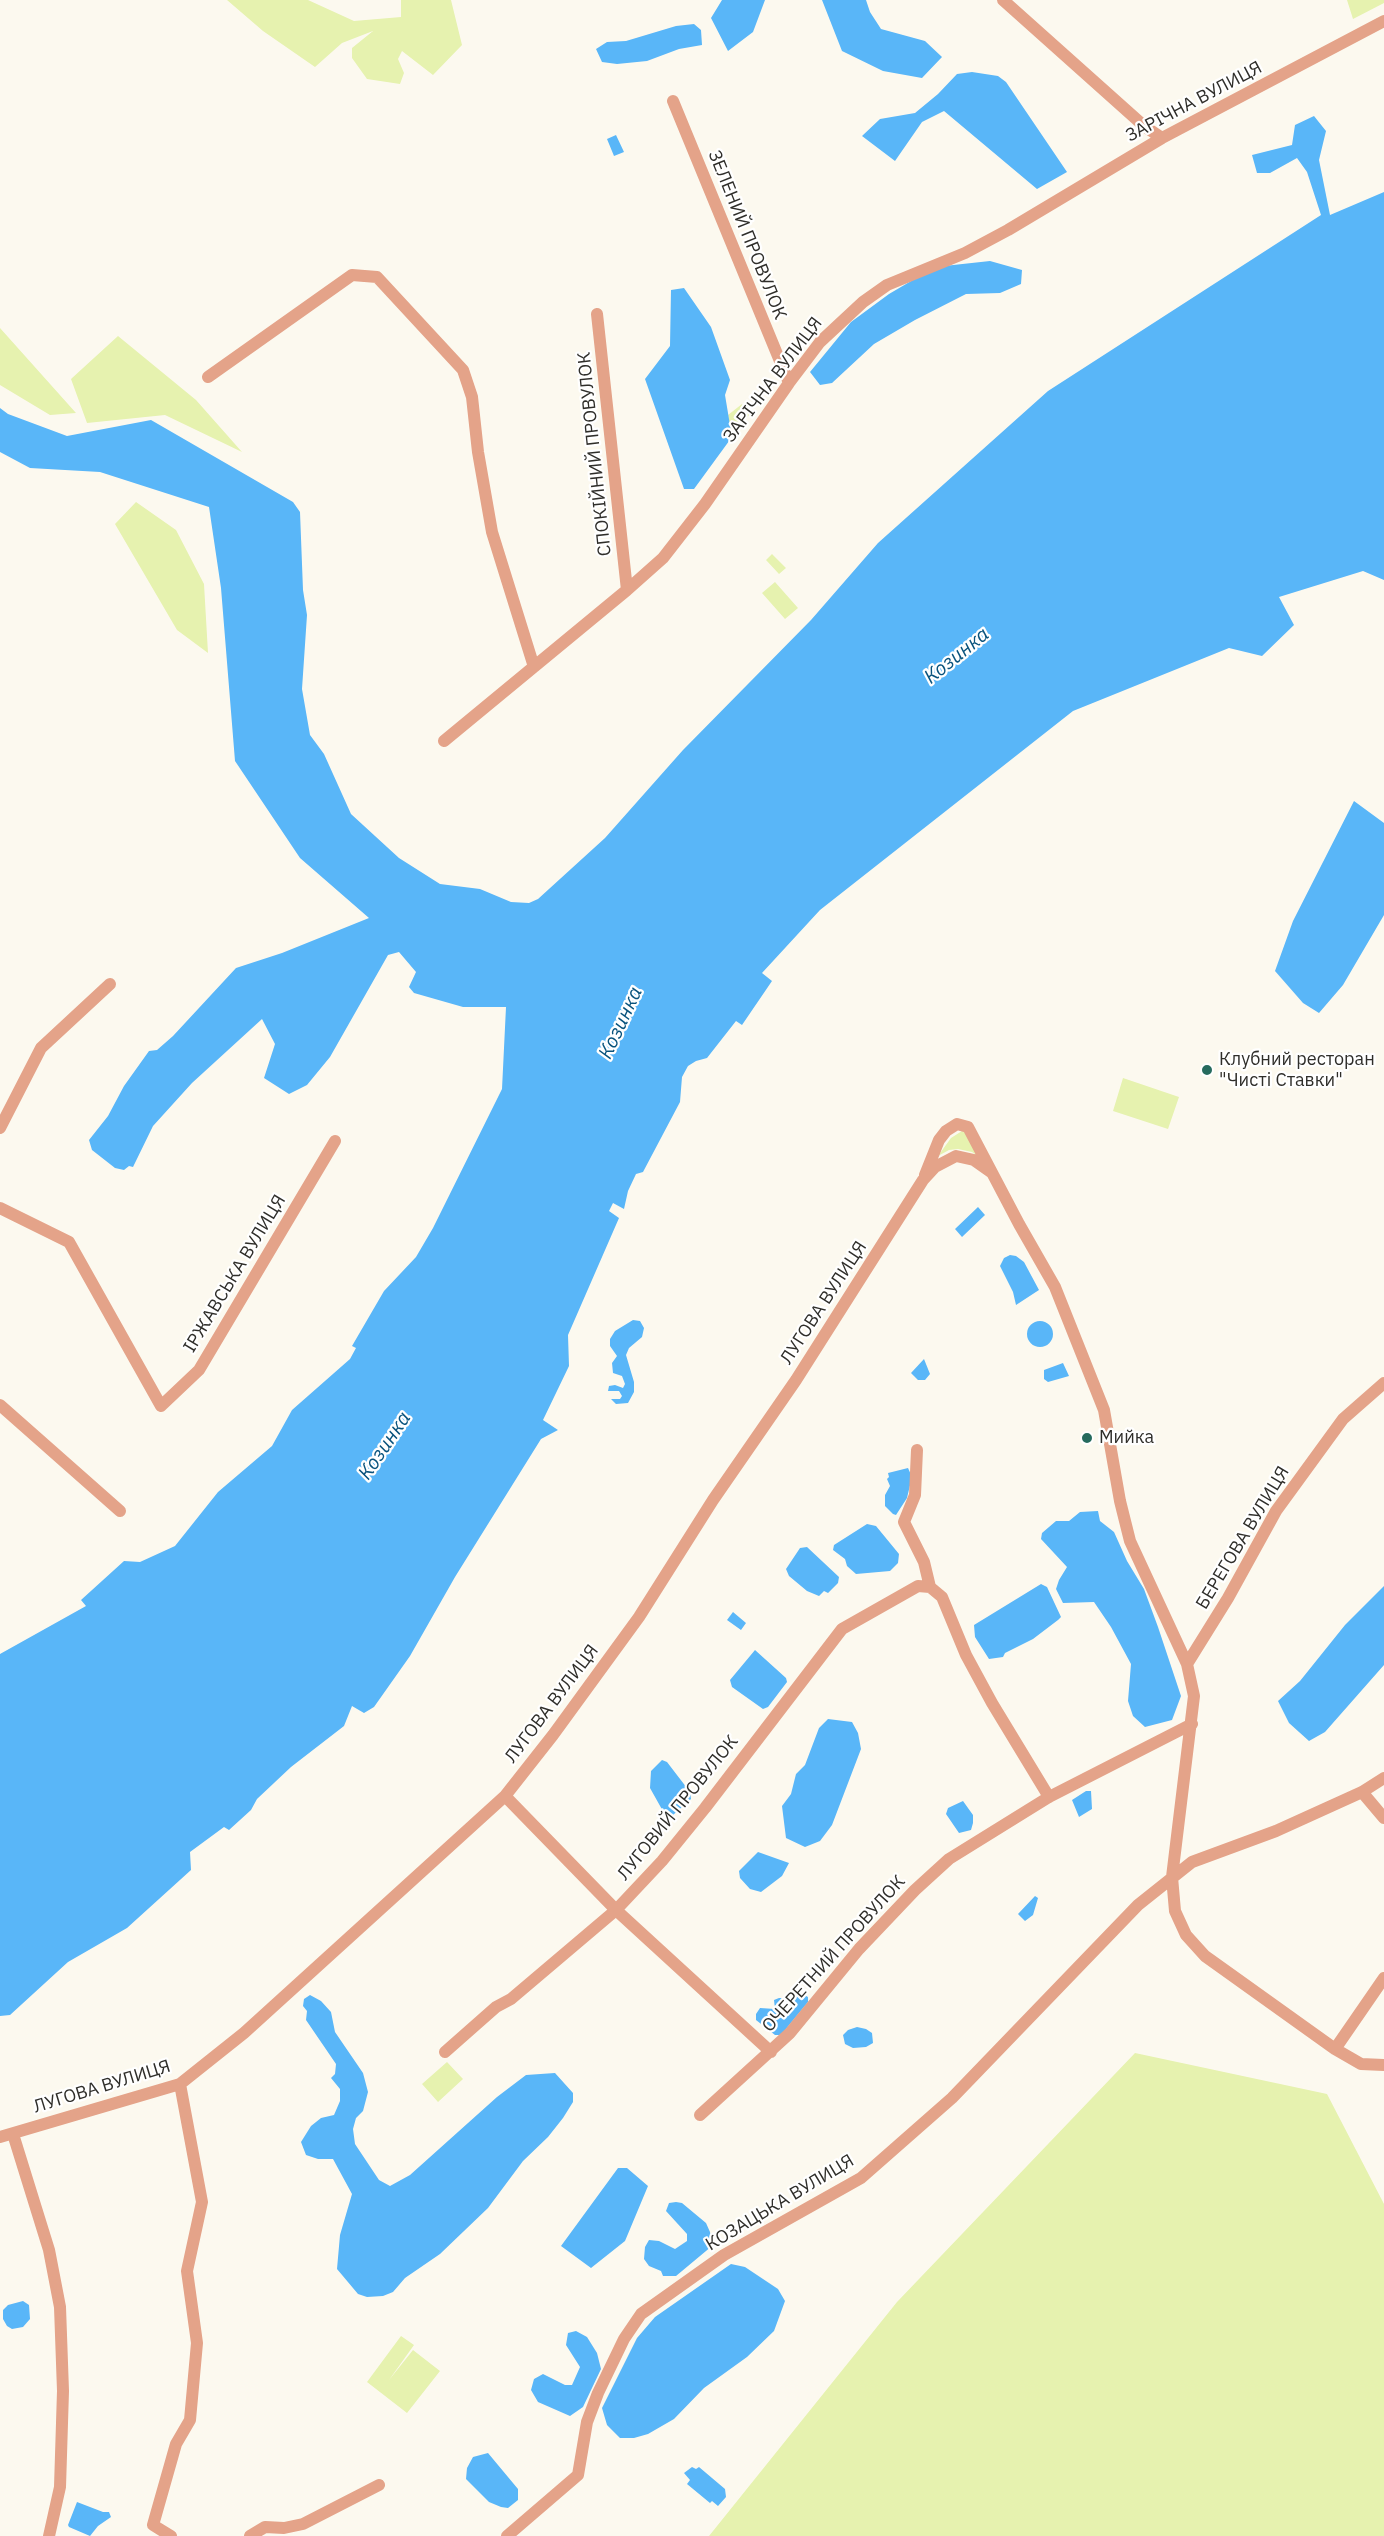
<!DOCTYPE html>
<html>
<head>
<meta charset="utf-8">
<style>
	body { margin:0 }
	canvas { display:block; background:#fcf9ef }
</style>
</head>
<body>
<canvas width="1384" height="2536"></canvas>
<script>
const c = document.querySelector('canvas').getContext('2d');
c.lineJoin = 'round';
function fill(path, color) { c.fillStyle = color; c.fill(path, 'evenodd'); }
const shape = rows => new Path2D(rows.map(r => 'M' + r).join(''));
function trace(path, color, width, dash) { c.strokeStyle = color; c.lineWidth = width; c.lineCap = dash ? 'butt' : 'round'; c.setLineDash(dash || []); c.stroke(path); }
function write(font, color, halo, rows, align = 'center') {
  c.font = font + ' "IBM Plex Sans",sans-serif'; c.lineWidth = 4.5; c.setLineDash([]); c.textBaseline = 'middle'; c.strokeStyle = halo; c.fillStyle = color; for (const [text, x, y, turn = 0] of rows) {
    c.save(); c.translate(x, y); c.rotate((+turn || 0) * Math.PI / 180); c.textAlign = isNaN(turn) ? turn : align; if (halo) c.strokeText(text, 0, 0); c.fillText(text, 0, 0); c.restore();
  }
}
const green = shape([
	[227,0,308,0,354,21,401,17,401,0,451,0,462,45,433,75,402,51,398,59,404,73,400,84,367,79,352,58,352,48,373,31,342,43,315,67,263,31],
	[1347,0,1384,0,1384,3,1353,19],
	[0,328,76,413,50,415,0,385],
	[118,336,196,400,242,452,165,415,87,423,71,379],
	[742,404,749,415,732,437,728,415],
	[136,502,176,530,204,584,208,653,177,630,115,524],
	[772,554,786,568,779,574,766,560],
	[775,582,798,608,785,619,762,593],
	[1123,1078,1179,1097,1168,1129,1113,1111],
	[962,1131,967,1133,981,1158,972,1152,958,1149,949,1150,938,1156,951,1138],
	[1135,2053,1327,2094,1384,2204,1384,2536,709,2536,897,2302],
	[447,2062,463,2079,438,2102,422,2084],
	[401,2336,414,2345,389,2380,413,2350,440,2371,407,2413,367,2382]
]);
const water = shape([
	[722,0,765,0,753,32,728,51,711,18],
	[822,0,866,0,870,12,881,29,925,41,942,57,922,78,883,71,842,51],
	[694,24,701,30,702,45,679,49,647,61,617,64,602,62,596,49,607,42,626,41,676,26],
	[972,72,998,76,1006,82,1067,172,1037,189,944,111,922,122,895,161,862,136,880,119,915,113,938,94,957,74],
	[1314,116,1326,131,1319,160,1330,215,1384,192,1384,580,1363,571,1279,597,1294,625,1262,656,1229,648,1073,711,820,910,762,973,772,981,742,1025,736,1021,707,1058,696,1061,688,1066,682,1077,680,1102,643,1172,636,1174,628,1191,624,1209,613,1203,609,1211,619,1218,568,1335,569,1366,543,1420,558,1430,541,1439,455,1577,410,1656,374,1707,364,1713,352,1706,344,1726,291,1767,257,1799,251,1810,229,1830,224,1827,190,1852,191,1870,127,1928,68,1962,10,2015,0,2016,0,1654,86,1606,81,1600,124,1561,140,1562,175,1546,218,1492,272,1446,292,1410,350,1359,356,1348,352,1346,384,1291,416,1257,433,1228,502,1089,506,1007,463,1007,414,993,409,987,416,972,399,952,388,955,330,1057,307,1085,289,1094,264,1078,275,1044,262,1019,192,1083,153,1126,133,1167,129,1166,124,1170,115,1168,92,1150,89,1140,108,1116,124,1086,149,1051,157,1050,173,1036,236,968,282,953,369,918,300,858,235,761,221,588,209,507,100,472,30,468,0,452,0,408,8,414,67,436,151,420,293,502,300,512,303,590,307,615,302,689,310,735,324,754,351,814,399,858,440,884,480,889,511,902,529,903,538,899,605,838,683,750,811,620,878,543,1048,391,1321,215,1307,172,1297,158,1270,173,1257,173,1252,155,1292,145,1295,125],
	[616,135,624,152,614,156,607,139],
	[990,261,1022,270,1021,284,1000,293,966,294,915,320,874,344,832,383,820,385,810,372,851,322,889,294,935,267],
	[684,288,711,327,730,380,725,395,732,437,694,489,684,489,645,379,670,346,671,290],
	[1354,801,1384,823,1384,915,1343,985,1319,1013,1303,1003,1275,971,1293,921],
	[978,1207,985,1215,962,1237,955,1229],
	[1010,1255,1016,1256,1024,1262,1039,1290,1016,1305,1013,1292,1000,1266,1004,1258],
	[633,1320,640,1321,644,1328,642,1337,629,1348,626,1355,634,1382,634,1392,628,1403,616,1404,611,1399,620,1399,622,1396,619,1391,608,1391,609,1386,615,1385,623,1388,625,1384,622,1376,613,1373,612,1363,617,1356,610,1346,610,1339,615,1331],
	'1027 1334a13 13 0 1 1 26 0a13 13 0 1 1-26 0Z',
	[924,1359,930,1374,925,1380,918,1380,911,1373],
	[1063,1363,1069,1376,1048,1382,1044,1379,1044,1370],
	[908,1468,912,1477,907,1498,896,1515,893,1514,885,1506,885,1495,890,1486,887,1479,889,1477,888,1473],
	[1098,1511,1100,1521,1114,1532,1127,1561,1144,1589,1158,1627,1181,1696,1172,1720,1145,1727,1133,1716,1128,1701,1131,1664,1111,1627,1094,1602,1063,1603,1056,1589,1059,1580,1067,1567,1041,1539,1042,1533,1056,1521,1069,1521,1080,1512],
	[867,1524,876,1526,899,1554,898,1563,890,1571,856,1574,847,1566,845,1559,833,1550,834,1545],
	[807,1547,839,1577,838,1583,828,1593,824,1591,819,1596,807,1591,789,1576,786,1569,800,1548],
	[1041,1584,1047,1587,1061,1617,1058,1620,1033,1639,1005,1653,1003,1657,989,1659,975,1637,974,1625],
	[1384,1586,1384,1665,1325,1732,1309,1741,1289,1723,1278,1701,1300,1681,1345,1625],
	[733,1612,746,1623,741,1630,727,1620],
	[755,1650,786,1678,787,1682,768,1707,763,1709,732,1687,730,1680],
	[828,1719,852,1722,858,1733,861,1749,832,1825,820,1841,805,1847,786,1838,782,1806,791,1794,796,1774,805,1765,819,1728],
	[662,1760,667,1762,690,1792,691,1799,673,1815,664,1813,650,1788,651,1771],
	[1086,1791,1091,1791,1092,1809,1079,1817,1072,1800],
	[963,1801,973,1815,973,1823,971,1830,959,1833,946,1814,948,1808],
	[758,1852,789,1863,782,1876,761,1892,750,1889,740,1878,739,1871],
	[1035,1896,1038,1898,1033,1915,1025,1921,1018,1914],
	[793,1992,799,1992,808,1997,808,2002,781,2035,775,2035,756,2020,756,2014,760,2008,775,2009,774,2000,779,1998,787,1998],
	[310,1995,321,2001,331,2012,335,2032,363,2073,368,2092,363,2111,356,2118,353,2129,355,2144,379,2180,390,2186,410,2175,497,2097,526,2075,555,2073,573,2093,573,2102,563,2118,548,2137,523,2161,488,2208,440,2254,405,2278,393,2292,383,2296,367,2297,358,2294,337,2269,340,2235,352,2194,333,2159,318,2159,306,2155,301,2142,311,2126,321,2118,334,2115,340,2101,340,2089,331,2078,335,2074,336,2064,306,2020,307,2011,303,2006,304,1999],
	[857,2027,866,2029,872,2033,873,2043,866,2047,853,2048,845,2044,843,2035,848,2030],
	[618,2168,627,2168,648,2186,625,2241,591,2268,561,2246],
	[676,2202,682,2203,706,2223,710,2232,712,2246,676,2276,663,2276,661,2271,649,2266,644,2259,645,2247,649,2240,659,2241,675,2249,687,2241,687,2234,666,2211,669,2203],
	[731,2264,745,2267,778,2289,785,2301,774,2331,747,2357,704,2388,674,2419,648,2434,634,2438,620,2438,607,2425,602,2408,637,2338,655,2317],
	[23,2301,29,2305,30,2319,23,2327,12,2329,7,2326,3,2319,3,2310,8,2305],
	[576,2331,587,2337,597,2353,601,2369,583,2407,570,2416,538,2402,531,2390,534,2379,543,2374,565,2385,572,2385,580,2367,566,2345,568,2333],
	[488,2453,518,2489,518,2500,508,2508,501,2507,489,2502,466,2479,467,2468,473,2457],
	[692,2467,696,2469,699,2467,725,2489,726,2497,718,2506,712,2501,710,2503,687,2484,690,2480,684,2473],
	[77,2502,103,2512,109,2512,111,2517,98,2526,90,2536,69,2527,68,2525]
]);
const street = shape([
	[1003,0,1144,126,1162,138],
	[673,101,789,383],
	[597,314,627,590],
	[208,377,352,275,377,277,463,370,472,397,478,452,492,532,534,667],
	[444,741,627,590,663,558,705,504,789,383,820,342,863,302,887,285,965,253,1008,230,1162,138,1384,21],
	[0,1128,41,1048,110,984],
	[925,1175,939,1140,946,1131,957,1124,968,1127,1019,1224,1055,1287,1104,1410,1120,1501,1130,1541,1187,1664,1194,1696,1172,1877,1175,1911,1186,1935,1205,1956,1335,2049,1361,2064,1384,2065],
	[0,1208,69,1242,161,1406,199,1370,335,1141],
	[0,1405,120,1511],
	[917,1450,915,1495,904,1522,924,1562,930,1587],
	[1187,1664,1228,1598,1276,1511,1343,1419,1384,1383],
	[1362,1792,1384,1818],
	[505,1796,616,1910,771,2052],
	[1335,2049,1384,1978],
	[445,2052,496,2007,511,1999,616,1910,662,1861,705,1808,842,1629,918,1586,930,1587,942,1597,966,1655,992,1703,1049,1797],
	[700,2115,790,2033,859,1949,915,1890,949,1859,1049,1797,1192,1724],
	[13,2134,49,2250,60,2307,63,2391,60,2487,49,2536],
	[0,2137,180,2084,244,2033,505,1796,553,1735,639,1617,713,1500,796,1380,923,1180,935,1167,956,1156,974,1160,991,1172],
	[171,2536,153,2525,176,2444,190,2420,197,2343,187,2271,202,2202,180,2084],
	[250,2536,265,2527,284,2528,303,2524,379,2485],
	[507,2536,578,2475,587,2422,598,2393,624,2339,641,2314,724,2255,861,2178,952,2098,1138,1905,1192,1862,1276,1831,1362,1792,1384,1778]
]);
const markers = [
	[1207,1070,6,"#266b5e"],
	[1087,1438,6,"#266b5e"]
];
const streetNames = [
	["ЗАРІЧНА ВУЛИЦЯ",1194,102,-28],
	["ЗЕЛЕНИЙ ПРОВУЛОК",747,235,68],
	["ЗАРІЧНА ВУЛИЦЯ",773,380,-53],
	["СПОКІЙНИЙ ПРОВУЛОК",595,454,-96],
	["ІРЖАВСЬКА ВУЛИЦЯ",235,1274,-59],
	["ЛУГОВА ВУЛИЦЯ",824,1303,-57],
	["БЕРЕГОВА ВУЛИЦЯ",1243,1538,-59],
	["ЛУГОВА ВУЛИЦЯ",552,1704,-53],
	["ЛУГОВИЙ ПРОВУЛОК",678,1808,-51],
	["ОЧЕРЕТНИЙ ПРОВУЛОК",834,1954,-48],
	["ЛУГОВА ВУЛИЦЯ",102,2087,-17],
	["КОЗАЦЬКА ВУЛИЦЯ",780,2203,-31]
];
const poiNames = [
	["Клубний ресторан",1219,1060],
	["\"Чисті Ставки\"",1219,1081],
	["Мийка",1099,1438]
];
const waterNames = [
	["Козинка",957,656,-39],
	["Козинка",621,1023,-65],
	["Козинка",385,1446,-56]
];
fill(green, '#e6f2af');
fill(water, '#59b6f8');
trace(street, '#e4a389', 12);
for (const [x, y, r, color] of markers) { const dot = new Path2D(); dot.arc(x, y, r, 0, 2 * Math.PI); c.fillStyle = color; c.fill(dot); trace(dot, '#fff', 2); }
write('18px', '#2f2e2a', '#fff', streetNames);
write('18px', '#2f2e2a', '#fff', poiNames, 'left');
write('italic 20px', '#09537d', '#fff', waterNames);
</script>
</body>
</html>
